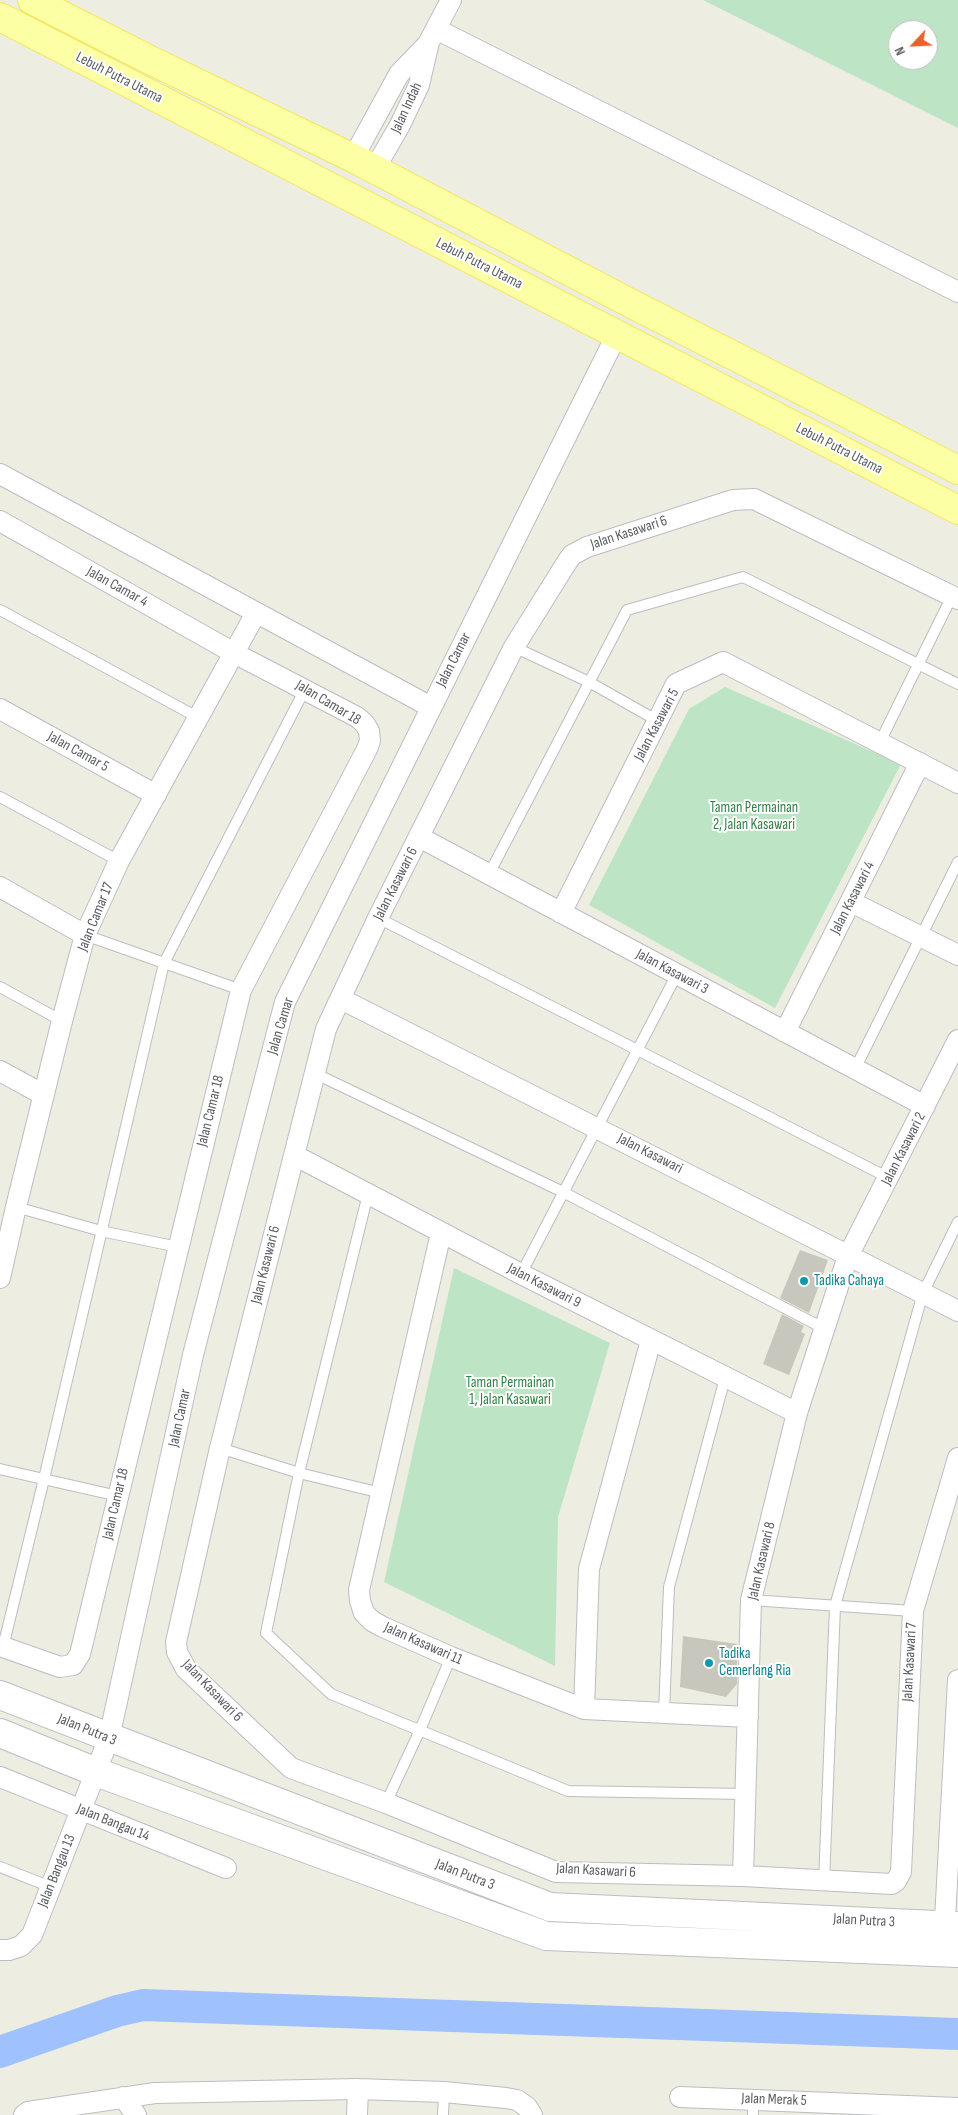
<!DOCTYPE html>
<html>
<head>
<meta charset="utf-8">
<style>
	body { margin:0 }
	#map { position:relative; width:958px; height:2115px; overflow:hidden; background:#edede1; font-family:"Sofia Sans Condensed",sans-serif }
	canvas { display:block }
	.north { position:absolute; left:888px; top:20px; width:50px; height:50px; box-sizing:border-box; background:#fff; border:1px solid #bdbec0; border-radius:50%; rotate:245deg; font-size:14px; font-weight:700; line-height:20px; text-align:center; color:#5a5c62 }
	.north::after { content:''; display:block; margin:auto; width:18px; height:22px; background:#eb5f2a; clip-path:polygon(50% 0,100% 100%,50% 72%,0 100%) }
</style>
</head>
<body>
<div id="map">
<canvas width="958" height="2115"></canvas>
<div class="north">N</div>
</div>
<script>
const c = document.querySelector('canvas').getContext('2d');
c.lineJoin = 'round';
function fill(path, color) { c.fillStyle = color; c.fill(path, 'evenodd'); }
const shape = rows => new Path2D(rows.map(r => 'M' + r).join(''));
function trace(path, color, width, dash) { c.strokeStyle = color; c.lineWidth = width; c.lineCap = dash ? 'butt' : 'round'; c.setLineDash(dash || []); c.stroke(path); }
function write(font, color, halo, rows, align = 'center') {
  c.font = font + ' "Sofia Sans Condensed",sans-serif'; c.lineWidth = 4; c.setLineDash([]); c.textBaseline = 'middle'; c.strokeStyle = halo; c.fillStyle = color; for (const [text, x, y, turn = 0] of rows) {
    c.save(); c.translate(x, y); c.rotate((+turn || 0) * Math.PI / 180); c.textAlign = isNaN(turn) ? turn : align; if (halo) c.strokeText(text, 0, 0); c.fillText(text, 0, 0); c.restore();
  }
}
const green = shape([
	[703,0,958,0,958,128],
	[898,30,928,30,928,60,898,60],
	[725,687,901,764,775,1008,589,905,689,709],
	[454,1268,610,1343,558,1517,555,1666,384,1582]
]);
const river = shape([
	[0,2052,117,2011,143,2005,958,2034]
]);
const building = shape([
	[800,1250,828,1260,809,1313,780,1298],
	[782,1314,804,1326,801,1332,805,1334,789,1375,763,1364],
	[683,1636,737,1644,737,1684,726,1697,680,1687]
]);
const lane = shape([
	[0,610,197,717],
	[514,647,589,682,658,721],
	[880,742,952,596],
	[0,797,119,861],
	[489,874,627,610,743,577,958,684],
	[378,918,889,1178],
	[85,935,241,990],
	[0,987,62,1021],
	[855,1069,958,862],
	[314,1073,563,1192,823,1328],
	[368,1194,299,1473,266,1633,331,1694,568,1791,746,1794],
	[16,1207,101,1231,178,1247],
	[521,1274,677,974],
	[220,1448,299,1473,381,1493],
	[0,1469,118,1496],
	[751,1600,913,1611],
	[3,1647,44,1479,164,963,305,689],
	[664,1713,669,1587,725,1378],
	[386,1803,420,1730,451,1657],
	[0,1867,51,1887],
	[824,1882,835,1606,923,1293,958,1222],
	[443,2115,444,2092],
	[753,2115,753,2099]
]);
const street = shape([
	[436,29,958,292],
	[353,158,399,74,428,44],
	[374,170,400,125,419,85,429,42,451,0],
	[0,474,431,707],
	[0,521,234,653,357,717,364,723,369,731,370,741,367,749,241,990,80,1654,73,1665,60,1667,0,1646],
	[958,599,754,499,733,500,587,547,572,555,567,562,514,647,378,918,326,1029,220,1448,176,1642,177,1652,186,1669,291,1768,386,1803,556,1872,743,1876,892,1884,896,1881,901,1872,913,1611,958,1458],
	[0,709,156,795],
	[419,837,925,1106],
	[0,887,85,935],
	[851,902,958,955],
	[561,913,676,684,723,662,958,783],
	[341,999,958,1311],
	[785,1032,920,763],
	[0,1071,44,1095],
	[294,1155,521,1274,797,1413],
	[441,1233,359,1590,360,1601,364,1613,372,1621,383,1627,451,1657,584,1709,748,1717],
	[0,1278,16,1207,62,1021,85,935,119,861,256,613],
	[584,1709,589,1569,651,1340],
	[0,1777,226,1868],
	[743,1876,751,1600,797,1413,848,1256,958,1040],
	[944,1938,958,1680],
	[0,1950,9,1950,21,1946,32,1935,109,1738,193,1355,285,1002,617,334],
	[123,2097,136,2115],
	[680,2097,958,2108],
	[24,2115,28,2112,155,2093,358,2089,444,2092,506,2098,517,2100,527,2107,532,2115],
	[357,2115,358,2089]
]);
const secondary = shape([
	[0,1695,550,1907,958,1926],
	[0,1733,96,1772,546,1936,958,1953]
]);
const primary = shape([
	[32,0,152,61,353,158,632,304,958,470],
	[0,17,958,510]
]);
const markers = [
	[804,1281,5,"#0f9aa8"],
	[709,1663,5,"#0f9aa8"]
];
const streetNames = [
	["Lebuh Putra Utama",119,78,27],
	["Jalan Indah",407,108,-65],
	["Lebuh Putra Utama",479,264,27],
	["Lebuh Putra Utama",839,449,27],
	["Jalan Kasawari 6",629,533,-18],
	["Jalan Camar 4",117,587,29],
	["Jalan Camar",454,660,-63],
	["Jalan Camar 18",328,703,31],
	["Jalan Kasawari 5",657,725,-62],
	["Jalan Camar 5",78,752,29],
	["Jalan Kasawari 6",396,884,-63],
	["Jalan Kasawari 4",853,898,-63],
	["Jalan Camar 17",96,917,-68],
	["Jalan Kasawari 3",672,972,28],
	["Jalan Camar",281,1026,-73],
	["Jalan Camar 18",211,1111,-76],
	["Jalan Kasawari 2",904,1149,-63],
	["Jalan Kasawari",650,1154,27],
	["Jalan Kasawari 6",266,1265,-76],
	["Jalan Kasawari 9",544,1286,27],
	["Jalan Camar",180,1418,-78],
	["Jalan Camar 18",116,1504,-77],
	["Jalan Kasawari 8",762,1561,-77],
	["Jalan Kasawari 11",423,1644,24],
	["Jalan Kasawari 7",910,1662,-87],
	["Jalan Kasawari 6",212,1691,46],
	["Jalan Putra 3",87,1730,22],
	["Jalan Bangau 14",113,1823,22],
	["Jalan Bangau 13",57,1871,-68],
	["Jalan Kasawari 6",596,1871,3],
	["Jalan Putra 3",465,1875,21],
	["Jalan Putra 3",864,1921,3],
	["Jalan Merak 5",774,2100,2]
];
const parkNames = [
	["Taman Permainan",754,808],
	["2, Jalan Kasawari",754,825],
	["Taman Permainan",510,1383],
	["1, Jalan Kasawari",510,1400]
];
const cultureNames = [
	["Tadika Cahaya",814,1281],
	["Tadika",719,1654],
	["Cemerlang Ria",719,1671]
];
fill(green, '#bde5c5');
trace(river, '#9fc2ff', 32);
fill(building, '#c8c7be');
trace(lane, '#bcbdc3', 12);
trace(street, '#bcbdc3', 22);
trace(secondary, '#bcbec5', 30);
trace(primary, '#f3e655', 30);
trace(lane, '#fff', 10);
trace(street, '#fff', 20);
trace(secondary, '#fff', 28);
trace(primary, '#fcffa4', 28);
for (const [x, y, r, color] of markers) { const dot = new Path2D(); dot.arc(x, y, r, 0, 2 * Math.PI); c.fillStyle = color; c.fill(dot); trace(dot, '#fff', 2); }
write('15px', '#5a5c62', '#fff', streetNames);
write('15px', '#328146', '#fff', parkNames);
write('15px', '#0d838f', '#fff', cultureNames, 'left');
</script>
</body>
</html>
